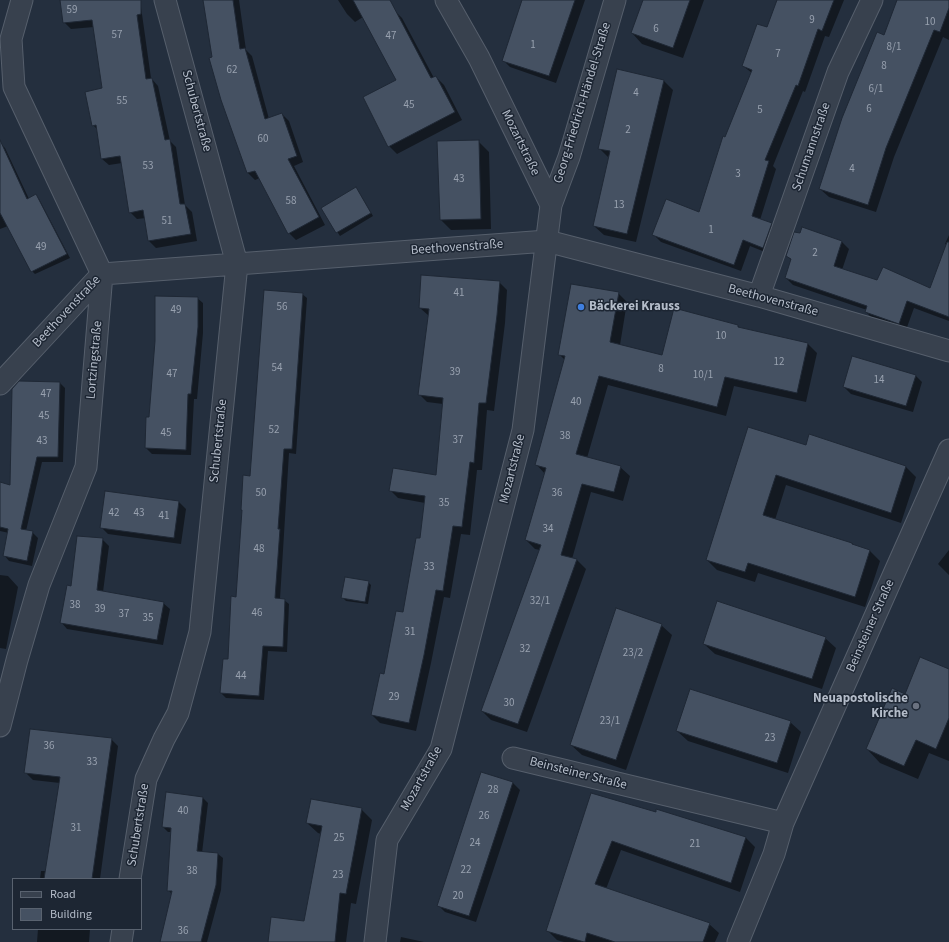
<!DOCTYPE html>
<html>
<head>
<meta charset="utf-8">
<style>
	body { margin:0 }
	#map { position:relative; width:949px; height:942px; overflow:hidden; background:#242f3e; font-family:"Source Sans 3",sans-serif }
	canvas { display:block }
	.legend { position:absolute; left:12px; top:878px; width:130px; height:52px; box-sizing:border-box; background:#1d2633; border:1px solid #59626f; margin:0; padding:5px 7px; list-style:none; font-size:12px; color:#b4bcc9 }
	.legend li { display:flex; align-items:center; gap:8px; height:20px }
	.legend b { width:20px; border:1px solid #59626f }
</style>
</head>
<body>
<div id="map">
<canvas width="949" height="942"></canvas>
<ul class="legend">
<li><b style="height:5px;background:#38414e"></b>Road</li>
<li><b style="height:11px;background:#455162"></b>Building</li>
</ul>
</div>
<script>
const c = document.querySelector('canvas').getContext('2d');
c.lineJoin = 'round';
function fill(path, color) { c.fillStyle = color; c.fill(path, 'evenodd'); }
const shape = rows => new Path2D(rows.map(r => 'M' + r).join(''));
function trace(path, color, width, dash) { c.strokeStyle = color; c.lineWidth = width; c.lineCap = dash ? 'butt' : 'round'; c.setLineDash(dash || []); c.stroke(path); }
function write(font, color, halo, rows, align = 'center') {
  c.font = font + ' "Source Sans 3",sans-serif'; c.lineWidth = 3; c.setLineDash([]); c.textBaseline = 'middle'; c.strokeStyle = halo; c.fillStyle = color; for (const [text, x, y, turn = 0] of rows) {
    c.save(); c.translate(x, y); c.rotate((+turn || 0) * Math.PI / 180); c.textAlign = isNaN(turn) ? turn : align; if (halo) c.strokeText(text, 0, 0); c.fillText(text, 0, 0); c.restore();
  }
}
const shadow = shape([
	[61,0,140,0,151,78,158,86,170,141,176,147,185,205,192,212,197,241,156,248,149,241,146,218,137,219,130,212,122,163,109,165,102,159,98,130,93,125,103,89,94,27,71,29,64,22],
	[204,0,239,0,246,50,252,56,269,119,282,114,289,121,303,162,294,166,325,225,296,240,289,233,260,178,255,180,248,173,222,100,213,58],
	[338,0,388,0,395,11,402,18,434,78,436,77,444,85,462,120,397,154,389,146,398,80,363,17,355,22,347,14],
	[526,0,585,0,556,83,510,67,503,60],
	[644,0,704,0,683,58,642,44,632,33],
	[778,0,844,0,829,37,825,36,805,92,803,91,773,166,776,169,760,220,771,224,778,231,770,254,750,246,741,271,661,242,654,235,700,213,726,138,752,73,743,66,767,28],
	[898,0,949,0,949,40,943,37,894,157,876,212,829,197,820,189,884,36],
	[618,70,664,81,673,90,636,242,604,235,594,226,609,158,599,148],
	[478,141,489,152,491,229,451,230,441,220,438,142],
	[0,145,2,145,5,148,29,199,36,195,39,199,70,258,35,274,32,271,8,226,0,229],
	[359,192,373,216,340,236,322,208],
	[802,229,842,242,849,249,842,270,878,282,930,289,947,245,945,244,949,235,949,321,914,308,906,330,873,319,866,312,867,310,793,285,786,278,792,261,787,256,800,235],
	[499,282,507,290,505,323,494,411,487,410,482,470,477,470,470,535,461,534,450,598,444,597,431,663,416,731,380,723,372,715,404,614,421,540,425,503,398,498,390,490,437,476,443,404,427,402,419,394,429,316,420,308],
	[618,293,627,302,620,345,662,356,738,326,741,329,808,344,817,353,806,402,734,386,726,416,608,385,587,458,620,467,630,476,623,501,591,492,572,559,577,560,586,569,527,732,491,720,482,711,540,550,535,549,526,540,545,474,536,464,565,360,559,354],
	[302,294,307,298,296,454,289,453,280,599,284,600,289,604,287,652,268,651,264,700,226,698,221,693,229,660,251,477],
	[197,298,203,303,203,333,197,399,194,399,191,455,152,454,146,448,150,418],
	[915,375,922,382,913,412,851,394,844,387],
	[60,383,65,388,63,462,42,462,26,531,32,532,38,538,32,566,9,561,4,555,9,533,0,531,0,483,11,486],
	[749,428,806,446,810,435,906,467,916,477,901,523,786,485,775,520,852,543,854,545,870,551,880,561,865,607,758,573,755,582,717,570,707,560],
	[179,502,186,509,181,544,108,534,101,527],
	[102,539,109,546,103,592,163,603,170,609,163,645,67,629,61,622,72,587],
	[949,550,949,575,938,564],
	[0,575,8,576,18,587,6,649,0,648],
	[368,582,371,585,368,604,346,601,342,597],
	[661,625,672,635,626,770,582,755,571,745],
	[825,638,836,648,822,689,715,654,704,644],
	[949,670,949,761,929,753,918,779,880,763,867,749,905,695],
	[790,722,801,732,788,773,688,741,677,731],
	[111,739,118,746,100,879,40,879,41,871,46,871,60,783,33,780,26,773],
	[482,773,513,783,520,790,476,922,445,912,438,905],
	[592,794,746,838,755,847,740,892,621,850,606,889,709,924,719,933,715,942,564,942,557,940,548,931],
	[203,798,208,803,202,853,218,854,223,858,221,890,207,942,161,942,172,894,168,890,171,832,168,832,163,827],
	[361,809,372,820,356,904,351,903,346,942,269,942,305,922,321,834,318,833,307,823],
	[38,929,90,929,89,942,37,942],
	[401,937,424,942,400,942]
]);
const building = shape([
	[60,0,141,0,141,14,137,15,146,79,152,78,165,140,170,139,180,204,185,204,191,234,148,241,143,210,129,213,120,156,101,159,96,125,92,126,85,92,102,88,92,20,63,23,60,0],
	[203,0,233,0,240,49,245,48,265,119,282,113,297,156,288,159,319,217,288,234,255,171,247,173,221,100,209,58,212,57,203,0],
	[353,0,390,0,431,78,436,76,455,112,388,147,363,97,396,80,353,0],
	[522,0,575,0,549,76,502,61,522,0],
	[643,0,690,0,673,48,631,33,643,0],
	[777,0,834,0,822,31,818,29,798,86,796,85,765,160,769,161,752,216,772,223,763,248,743,240,734,265,652,235,666,199,699,212,723,136,725,137,752,70,742,66,757,24,767,27,777,0],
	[897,0,949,0,949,8,940,32,934,30,886,148,868,205,819,189,842,118,877,32,884,35,897,0],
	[617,69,664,80,627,234,593,226,610,151,598,149,617,69],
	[0,140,27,199,36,194,67,254,31,272,0,213,0,140],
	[479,140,481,219,440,220,437,141,479,140],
	[356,187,371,213,336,233,321,208,356,187],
	[802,227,842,241,834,266,877,280,883,267,930,288,947,242,949,242,949,317,907,301,899,324,865,312,867,306,785,278,791,259,786,256,794,232,800,233,802,227],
	[421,275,500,281,497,315,486,403,479,403,474,463,470,462,462,527,453,526,443,591,436,590,424,655,409,723,371,715,380,673,384,674,396,611,403,612,416,538,420,538,425,496,389,491,393,468,436,475,443,398,418,395,429,309,419,308,421,275],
	[571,284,619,292,610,342,662,355,674,308,738,325,738,327,808,343,797,393,725,377,717,407,599,376,576,454,621,466,614,492,582,484,561,555,577,559,518,724,481,711,541,545,525,540,546,468,535,465,565,356,558,355,571,284],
	[264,290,303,293,292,449,284,449,278,529,280,529,275,598,285,599,283,647,263,646,259,696,220,693,223,659,228,659,231,596,236,597,242,510,241,510,243,475,250,476,264,290],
	[155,296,198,297,198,327,191,394,188,394,186,450,145,448,146,417,149,417,155,341,155,296],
	[852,356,916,375,906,406,843,387,852,356],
	[19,381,60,382,58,457,37,457,21,529,33,531,27,561,3,556,8,529,0,527,0,482,10,485,12,389,19,381],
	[748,427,806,445,809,434,906,466,891,513,776,475,763,515,852,543,852,544,870,550,855,597,748,563,745,572,706,560,748,427],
	[105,491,179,501,174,538,100,528,105,491],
	[77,536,103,538,97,590,164,602,157,640,60,623,67,585,71,586,77,536],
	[345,577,369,581,365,602,341,598,345,577],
	[717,601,826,637,812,679,703,644,717,601],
	[616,608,662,624,616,760,570,745,616,608],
	[920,657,949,669,949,718,936,749,916,740,904,766,866,749,892,688,905,694,920,657],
	[690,689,791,721,777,763,676,731,690,689],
	[30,729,112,738,92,879,44,879,60,777,24,773,30,729],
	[481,772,513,782,469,916,437,906,481,772],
	[166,792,203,797,197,851,218,853,216,885,201,942,160,942,172,891,167,891,171,828,162,827,166,792],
	[591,793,656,812,656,809,746,837,731,883,612,841,595,884,710,923,703,942,615,942,587,933,585,942,584,942,546,931,591,793],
	[311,799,362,808,346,894,340,893,335,942,268,942,271,917,304,921,322,826,306,823,311,799]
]);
const street = shape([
	[551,205,569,157,615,0],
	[759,296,838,72,872,0],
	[0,384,102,274,547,241,759,296,949,351],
	[0,726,17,660,39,585,86,467,102,274,14,87,11,39,22,0],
	[513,758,783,823],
	[130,879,146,779,164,739,178,713,200,632,237,264,165,0],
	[121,942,123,929],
	[375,942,387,840,441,749,523,430,551,205,479,58,446,0],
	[738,942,774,854,783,823,949,450]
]);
const markers = [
	[581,307,4,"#3f7fe0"],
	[916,706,4,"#6b7280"]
];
const numberNames = [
	["59",72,11],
	["9",812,21],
	["10",930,23],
	["6",656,30],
	["57",117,36],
	["47",391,37],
	["1",533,46],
	["8/1",894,48],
	["7",778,55],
	["8",884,67],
	["62",232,71],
	["6/1",876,90],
	["4",636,94],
	["55",122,102],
	["45",409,106],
	["6",869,110],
	["5",760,111],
	["2",628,131],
	["60",263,140],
	["53",148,167],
	["4",852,170],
	["3",738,175],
	["43",459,180],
	["58",291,202],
	["13",619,206],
	["51",167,222],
	["1",711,231],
	["49",41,248],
	["2",815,254],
	["41",459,294],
	["56",282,308],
	["49",176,311],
	["10",721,337],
	["12",779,363],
	["54",277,369],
	["8",661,370],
	["39",455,373],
	["47",172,375],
	["10/1",703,376],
	["14",879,381],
	["47",46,395],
	["40",576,403],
	["45",44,417],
	["52",274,431],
	["45",166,434],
	["38",565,437],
	["37",458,441],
	["43",42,442],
	["50",261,494],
	["36",557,494],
	["35",444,504],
	["42",114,514],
	["43",139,514],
	["41",164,517],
	["34",548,530],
	["48",259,550],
	["33",429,568],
	["32/1",540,602],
	["38",75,606],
	["39",100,610],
	["46",257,614],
	["37",124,615],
	["35",148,619],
	["31",410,633],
	["32",525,650],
	["23/2",633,654],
	["44",241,677],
	["29",394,698],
	["30",509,704],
	["23/1",610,722],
	["23",770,739],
	["36",49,747],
	["33",92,763],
	["28",493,791],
	["40",183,812],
	["26",484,817],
	["31",76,829],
	["25",339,839],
	["24",475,844],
	["21",695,845],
	["22",466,871],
	["38",192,872],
	["23",338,876],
	["20",458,897],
	["36",183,932]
];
const streetNames = [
	["Georg-Friedrich-Händel-Straße",583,103,-73],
	["Schubertstraße",196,111,75],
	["Mozartstraße",520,143,64],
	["Schumannstraße",812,147,-71],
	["Beethovenstraße",457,248,-4],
	["Beethovenstraße",773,301,15],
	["Beethovenstraße",67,312,-47],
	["Lortzingstraße",95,360,-85],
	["Schubertstraße",219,441,-84],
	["Mozartstraße",513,469,-76],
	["Beinsteiner Straße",871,626,-66],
	["Beinsteiner Straße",578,774,14],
	["Mozartstraße",422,779,-61],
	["Schubertstraße",139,825,-81]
];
const poiNames = [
	["Bäckerei Krauss",589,307],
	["Neuapostolische",908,699,"right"],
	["Kirche",908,714,"right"]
];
fill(shadow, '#0007');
fill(building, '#455162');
trace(building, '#1f2835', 1);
trace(street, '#565f6c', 23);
trace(street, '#38414e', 21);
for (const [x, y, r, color] of markers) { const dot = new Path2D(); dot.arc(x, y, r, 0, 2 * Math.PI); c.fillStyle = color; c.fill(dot); trace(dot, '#1d2633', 1.5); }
write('11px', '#98a1af', null, numberNames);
write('13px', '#b4bcc9', '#1d2633', streetNames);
write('bold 13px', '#b4bcc9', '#1d2633', poiNames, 'left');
</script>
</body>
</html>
